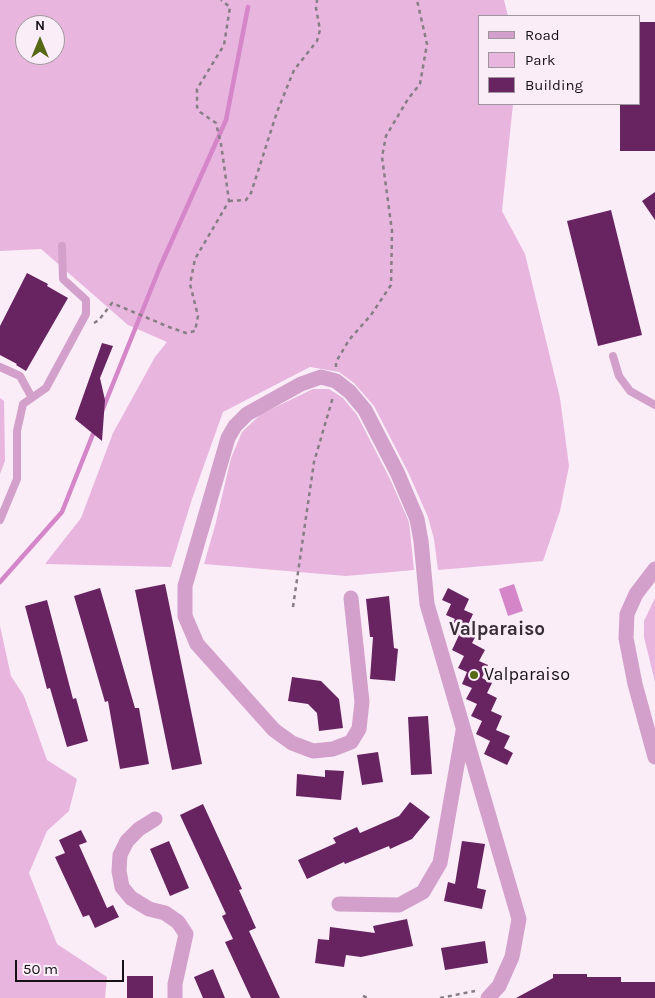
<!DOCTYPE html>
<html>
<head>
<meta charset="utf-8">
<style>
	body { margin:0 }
	#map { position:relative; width:655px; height:998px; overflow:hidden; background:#faedf8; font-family:Karla,sans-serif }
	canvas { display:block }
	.legend { position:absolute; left:478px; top:15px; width:162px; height:90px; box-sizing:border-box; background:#faedf8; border:1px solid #9f959d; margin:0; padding:6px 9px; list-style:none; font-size:15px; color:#161115 }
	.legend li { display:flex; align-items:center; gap:10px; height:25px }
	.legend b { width:25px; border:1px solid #9f959d }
	.north { position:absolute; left:15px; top:15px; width:50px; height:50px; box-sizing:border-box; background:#faedf8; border:1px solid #9f959d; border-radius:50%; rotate:0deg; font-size:14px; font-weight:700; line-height:20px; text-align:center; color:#161115 }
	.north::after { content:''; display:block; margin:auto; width:18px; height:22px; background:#556813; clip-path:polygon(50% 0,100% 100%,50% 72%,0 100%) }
	.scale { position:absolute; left:15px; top:960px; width:109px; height:22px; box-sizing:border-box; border:2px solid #161115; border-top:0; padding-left:6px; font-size:15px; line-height:18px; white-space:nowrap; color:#161115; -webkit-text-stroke:4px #faedf8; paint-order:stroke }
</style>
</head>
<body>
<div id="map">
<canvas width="655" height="998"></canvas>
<ul class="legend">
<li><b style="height:6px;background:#d39fcb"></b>Road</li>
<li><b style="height:14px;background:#e8b5df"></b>Park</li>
<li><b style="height:14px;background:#682361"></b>Building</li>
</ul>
<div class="north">N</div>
<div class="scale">50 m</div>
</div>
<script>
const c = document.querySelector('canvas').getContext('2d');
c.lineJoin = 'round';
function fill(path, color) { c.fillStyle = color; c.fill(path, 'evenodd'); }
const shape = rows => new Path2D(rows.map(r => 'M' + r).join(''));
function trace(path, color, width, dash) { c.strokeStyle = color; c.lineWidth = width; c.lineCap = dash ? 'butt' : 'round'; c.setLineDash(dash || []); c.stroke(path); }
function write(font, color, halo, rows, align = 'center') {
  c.font = font + ' Karla,sans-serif'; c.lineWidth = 5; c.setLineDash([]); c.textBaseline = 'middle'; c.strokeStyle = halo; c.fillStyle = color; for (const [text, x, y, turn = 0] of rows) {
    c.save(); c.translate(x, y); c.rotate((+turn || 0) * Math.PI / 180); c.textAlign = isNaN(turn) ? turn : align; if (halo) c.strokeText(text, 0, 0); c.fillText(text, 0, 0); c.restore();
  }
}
const green = shape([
	[0,0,504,0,508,16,479,16,479,104,513,104,502,211,525,254,560,398,569,466,560,511,543,561,438,570,434,539,428,517,408,472,374,406,354,383,339,372,310,367,223,412,192,499,171,567,45,564,81,518,113,433,155,357,167,342,128,325,41,249,0,251],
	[25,25,55,25,55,55,25,55],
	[313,389,329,389,343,398,357,415,390,479,409,522,414,570,346,576,204,564,215,526,231,458,242,432,261,414],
	[0,398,4,401,5,461,0,474],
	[655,598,655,682,644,637,644,621],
	[0,626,11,676,24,696,47,760,77,779,69,811,47,831,29,873,57,944,107,977,105,998,0,998]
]);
const water = shape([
	[514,584,523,611,508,616,499,589]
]);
const stream = shape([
	[102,411,160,267,226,120,248,7],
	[0,582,62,512,95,429]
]);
const building = shape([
	[639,22,655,22,655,151,620,151,620,104,639,104],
	[655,192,655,220,642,201],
	[611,210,642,335,598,346,567,221],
	[27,273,48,284,47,286,68,298,26,371,16,365,17,364,0,355,0,326],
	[102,343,113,346,100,378,105,400,102,441,75,419],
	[165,584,202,764,172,770,135,590],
	[100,588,135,708,139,708,149,764,120,769,108,701,105,702,74,596],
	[448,588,469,599,464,610,473,614,467,627,478,632,472,643,485,650,479,661,488,665,482,678,492,683,487,693,497,698,491,711,502,716,496,730,510,736,504,748,513,753,507,765,484,754,490,741,476,734,482,721,471,716,477,704,466,699,472,688,462,684,467,672,458,668,464,656,452,650,459,635,449,630,455,619,446,615,451,604,442,600],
	[389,596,394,648,398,649,395,681,370,679,373,637,370,637,366,599],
	[47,600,73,699,76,698,88,741,67,747,50,688,47,689,25,606],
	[292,677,321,681,339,699,343,728,319,731,317,713,308,704,288,701],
	[428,716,432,774,411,775,408,717],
	[378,752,383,782,362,785,357,755],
	[325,770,344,771,341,800,296,796,297,774,325,777],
	[410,802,430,817,412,839,390,849,389,846,345,864,344,862,307,879,298,860,336,843,333,838,357,827,360,833,399,816],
	[203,804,242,889,239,890,256,928,249,931,280,998,251,998,225,942,233,939,222,916,226,914,180,815],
	[81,830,87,842,79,845,107,908,113,905,119,917,95,928,89,915,83,917,55,857,65,853,59,840],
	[169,841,189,888,170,896,150,849],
	[462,841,485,844,477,888,486,890,482,909,444,901,448,882,455,884],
	[407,919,413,946,361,957,346,955,344,967,315,963,318,939,329,940,330,927,375,933,373,926],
	[485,941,488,963,445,970,441,948],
	[213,969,225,998,203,998,194,977],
	[553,974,587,974,587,977,621,977,621,982,655,982,655,998,516,998,553,978],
	[127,976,153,976,153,998,127,998]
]);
const path = shape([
	[229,201,246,200,251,193,277,112,294,70,317,41,320,30,316,8,317,0],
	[94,323,99,320,112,303,169,327,186,333,195,331,198,316,190,284,195,259,229,201,221,144,216,123,200,112,197,107,197,89,224,45,230,7,221,0],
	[336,367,336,362,349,340,371,315,391,285,392,231,382,157,386,136,408,99,420,84,427,44,417,0],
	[293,607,314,462,333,397],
	[363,996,368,998],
	[440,998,475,991]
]);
const lane = shape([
	[613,356,619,376,630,391,655,405],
	[0,367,20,376,32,398],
	[0,520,17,479,17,431,23,404,46,388,86,314,86,300,63,279,62,246]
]);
const street = shape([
	[655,569,636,594,627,614,626,638,635,684,655,757],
	[351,598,362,702,359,729,351,742,333,749,313,751,292,743,274,730,197,644,185,616,185,586,228,438,235,426,247,414,301,384,321,377,336,381,350,392,365,410,397,472,417,519,421,541,427,604,519,919,512,957,499,986,488,998],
	[155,819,139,829,127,841,120,855,119,871,122,887,131,898,149,909,165,913,178,922,186,934,175,984,175,998],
	[339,904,399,905,423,892,440,863,463,731]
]);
const markers = [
	[474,675,5,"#556813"]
];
const poiNames = [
	["Valparaiso",484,675]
];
const neighbourhoodNames = [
	["Valparaiso",497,630]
];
fill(green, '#e8b5df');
fill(water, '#d486c9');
trace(stream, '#d486c9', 4.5);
fill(building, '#682361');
trace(path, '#877e85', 2.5, [4, 4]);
trace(lane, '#d39fcb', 8);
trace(street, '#d39fcb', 15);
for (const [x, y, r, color] of markers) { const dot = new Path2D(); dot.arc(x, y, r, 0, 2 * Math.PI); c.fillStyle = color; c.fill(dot); trace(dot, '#faedf8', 2); }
write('18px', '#161115', '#faedf8', poiNames, 'left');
write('bold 19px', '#382e36', '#faedf8', neighbourhoodNames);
</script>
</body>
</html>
